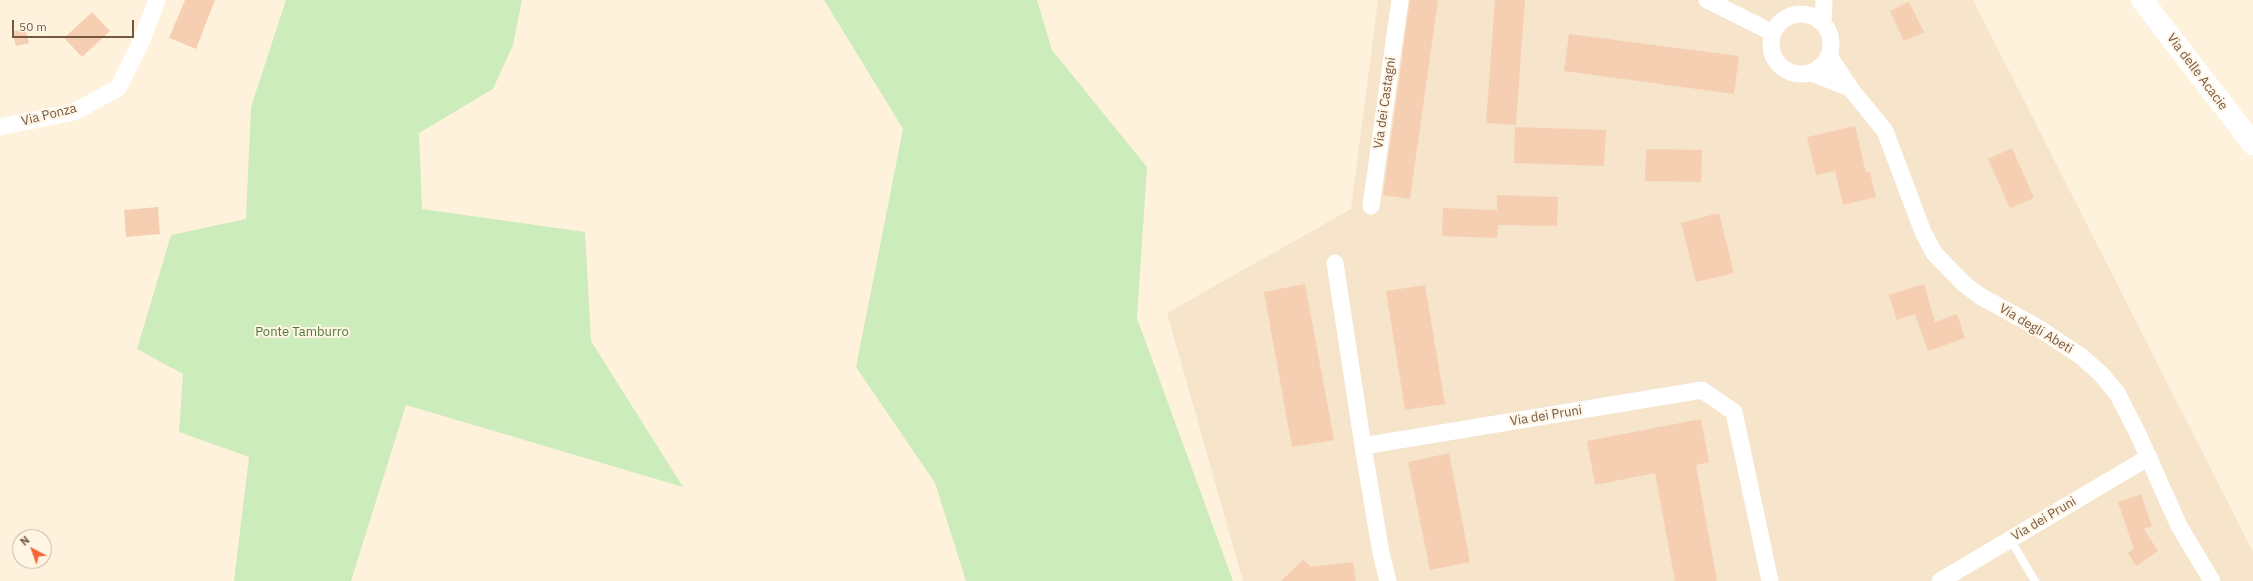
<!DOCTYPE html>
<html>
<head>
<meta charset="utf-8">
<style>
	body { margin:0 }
	#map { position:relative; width:2253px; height:581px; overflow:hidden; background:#fef2dd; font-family:"IBM Plex Sans",sans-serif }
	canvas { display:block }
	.north { position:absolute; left:12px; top:529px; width:40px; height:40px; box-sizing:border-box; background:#fff5e5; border:1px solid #c8b6a5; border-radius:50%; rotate:319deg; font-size:11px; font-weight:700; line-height:16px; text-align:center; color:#755744 }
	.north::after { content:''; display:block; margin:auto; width:14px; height:18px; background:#f46636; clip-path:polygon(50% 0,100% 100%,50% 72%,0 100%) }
	.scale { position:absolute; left:12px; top:20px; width:122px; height:18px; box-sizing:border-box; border:2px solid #755744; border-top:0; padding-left:5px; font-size:12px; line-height:14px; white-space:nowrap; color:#755744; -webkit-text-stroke:3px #fff5e5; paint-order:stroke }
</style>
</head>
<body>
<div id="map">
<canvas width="2253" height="581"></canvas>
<div class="north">N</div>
<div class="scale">50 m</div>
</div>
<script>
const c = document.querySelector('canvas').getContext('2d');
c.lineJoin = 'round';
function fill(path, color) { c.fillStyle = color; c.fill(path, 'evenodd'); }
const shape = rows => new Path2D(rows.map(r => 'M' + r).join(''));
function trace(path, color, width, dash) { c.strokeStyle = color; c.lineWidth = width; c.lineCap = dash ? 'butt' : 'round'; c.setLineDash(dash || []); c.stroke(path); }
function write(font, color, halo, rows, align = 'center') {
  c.font = font + ' "IBM Plex Sans",sans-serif'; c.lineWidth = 4; c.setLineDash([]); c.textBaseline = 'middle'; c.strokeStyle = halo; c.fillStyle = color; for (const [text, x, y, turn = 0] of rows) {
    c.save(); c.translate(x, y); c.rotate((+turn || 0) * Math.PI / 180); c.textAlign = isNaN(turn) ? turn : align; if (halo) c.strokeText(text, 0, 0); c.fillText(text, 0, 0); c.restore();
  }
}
const residential = shape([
	[1378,0,1973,0,2253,552,2253,581,1243,581,1167,313,1351,209]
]);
const green = shape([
	[286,0,522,0,513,45,493,89,419,133,422,209,585,232,591,341,683,487,406,405,351,581,234,581,249,457,179,432,183,374,137,349,171,235,246,219,251,107],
	[824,0,1037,0,1052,50,1147,167,1137,318,1233,581,966,581,935,483,856,367,903,129]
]);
const building = shape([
	[185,0,215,0,196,49,169,38],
	[1410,0,1438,0,1410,199,1383,195],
	[1495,0,1525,0,1516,125,1486,123],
	[1909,2,1924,32,1904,41,1890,11],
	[92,12,110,31,82,57,64,38],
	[25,28,29,43,16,46,12,32],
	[1569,34,1739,56,1734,94,1564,71],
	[1855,126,1866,173,1870,172,1876,197,1843,205,1835,171,1816,175,1807,137],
	[1515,127,1606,130,1604,166,1514,163],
	[2012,148,2034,198,2010,208,1988,159],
	[1646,149,1702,150,1701,182,1645,181],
	[1497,195,1558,197,1557,226,1498,225,1497,238,1442,236,1443,208,1497,210],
	[158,207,160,234,126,237,124,210],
	[1719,213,1734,273,1696,282,1681,223],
	[1305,284,1334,440,1292,447,1264,292],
	[1924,284,1935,322,1957,314,1965,338,1928,351,1915,314,1897,320,1889,295],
	[1425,285,1445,404,1405,410,1386,291],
	[1701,419,1709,462,1696,465,1717,581,1675,581,1655,473,1595,485,1587,441],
	[1449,453,1470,562,1430,570,1408,462],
	[2141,494,2152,526,2144,529,2158,551,2136,566,2128,553,2134,549,2118,502],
	[1303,560,1311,567,1353,562,1356,581,1281,581]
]);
const lane = shape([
	[2010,539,2035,581]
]);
const street = shape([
	[1707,0,1773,33],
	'1771 44a30 30 0 1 1 60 0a30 30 0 1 1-60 0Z',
	[1823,23,1824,0],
	[1829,56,1850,88,1885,131,1923,232,1934,253,1964,284,1980,296,2040,329,2082,357,2101,374,2117,393,2138,434,2179,526,2212,581],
	[1812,73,1850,88],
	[0,127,74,112,118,88,141,42,157,0],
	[1371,206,1400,0],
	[1335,263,1363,446,1702,390,1734,412,1770,581],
	[1363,446,1381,553,1388,581],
	[1940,581,2149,457]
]);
const secondary = shape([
	[2142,0,2253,144]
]);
const streetNames = [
	["Via delle Acacie",2197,72,53],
	["Via dei Castagni",1385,103,-82],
	["Via Ponza",49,115,-14],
	["Via degli Abeti",2036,329,31],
	["Via dei Pruni",1546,416,-9],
	["Via dei Pruni",2044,519,-31]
];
const parkNames = [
	["Ponte Tamburro",302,332]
];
fill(residential, '#f6e4cb');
fill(green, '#cdecbb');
fill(building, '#f6cfb2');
trace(lane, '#fff', 8);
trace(street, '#fff', 17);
trace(secondary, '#fff', 22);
write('13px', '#755744', '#fff5e5', streetNames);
write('13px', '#4c7c3b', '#fff5e5', parkNames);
</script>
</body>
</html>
